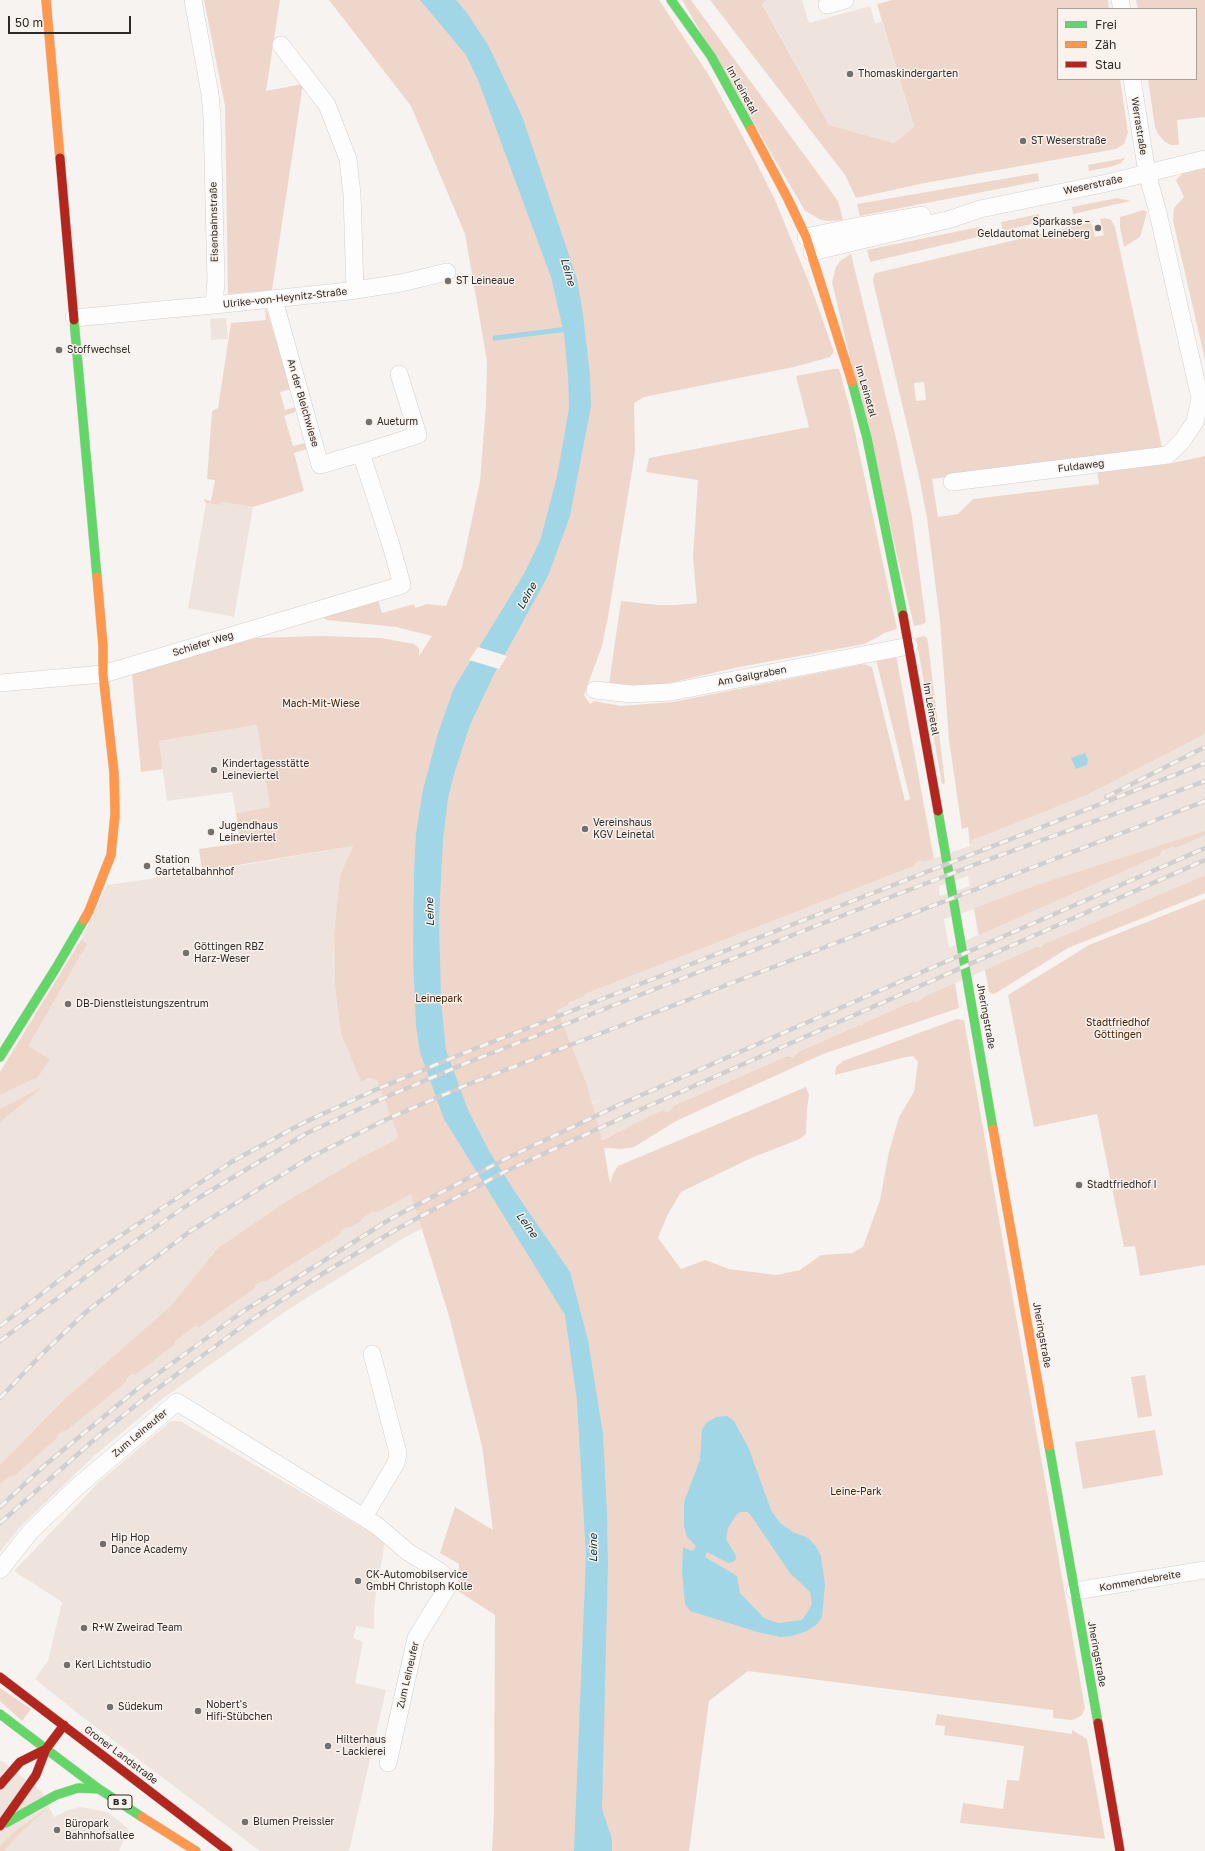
<!DOCTYPE html>
<html>
<head>
<meta charset="utf-8">
<style>
	body { margin:0 }
	#map { position:relative; width:1205px; height:1851px; overflow:hidden; background:#f7f3f0; font-family:"Golos Text",sans-serif }
	canvas { display:block }
	.legend { position:absolute; left:1057px; top:8px; width:140px; height:72px; box-sizing:border-box; background:#faf2ed; border:1px solid #a8a29e; margin:0; padding:5px 7px; list-style:none; font-size:12px; color:#2d2a28 }
	.legend li { display:flex; align-items:center; gap:8px; height:20px }
	.legend b { width:20px; border:1px solid #a8a29e }
	.scale { position:absolute; left:8px; top:16px; width:123px; height:18px; box-sizing:border-box; border:2px solid #2d2a28; border-top:0; padding-left:5px; font-size:12px; line-height:14px; white-space:nowrap; color:#2d2a28; -webkit-text-stroke:3px #faf2ed; paint-order:stroke }
</style>
</head>
<body>
<div id="map">
<canvas width="1205" height="1851"></canvas>
<ul class="legend">
<li><b style="height:5px;background:#63d668"></b>Frei</li>
<li><b style="height:5px;background:#ff974d"></b>Zäh</li>
<li><b style="height:5px;background:#b3261e"></b>Stau</li>
</ul>
<div class="scale">50 m</div>
</div>
<script>
const c = document.querySelector('canvas').getContext('2d');
c.lineJoin = 'round';
function fill(path, color) { c.fillStyle = color; c.fill(path, 'evenodd'); }
const shape = rows => new Path2D(rows.map(r => 'M' + r).join(''));
function trace(path, color, width, dash) { c.strokeStyle = color; c.lineWidth = width; c.lineCap = dash ? 'butt' : 'round'; c.setLineDash(dash || []); c.stroke(path); }
function write(font, color, halo, rows, align = 'center') {
  c.font = font + ' "Golos Text",sans-serif'; c.lineWidth = 3; c.setLineDash([]); c.textBaseline = 'middle'; c.strokeStyle = halo; c.fillStyle = color; for (const [text, x, y, turn = 0] of rows) {
    c.save(); c.translate(x, y); c.rotate((+turn || 0) * Math.PI / 180); c.textAlign = isNaN(turn) ? turn : align; if (halo) c.strokeText(text, 0, 0); c.fillText(text, 0, 0); c.restore();
  }
}
const built = shape([
	[767,0,802,0,809,23,870,6,875,23,882,22,914,128,894,143,829,125,762,3],
	[226,318,228,339,211,340,210,319],
	[220,502,253,507,234,617,188,608,206,503,220,505],
	[257,725,271,807,236,813,232,792,167,801,159,741],
	[1205,734,1205,875,925,996,917,1002,913,1001,866,1022,865,1024,859,1025,798,1052,797,1054,791,1057,787,1056,673,1106,672,1109,666,1112,663,1111,496,1189,402,1239,289,1309,162,1399,95,1455,19,1528,0,1552,0,1072,81,940,107,885,226,868,353,846,340,875,334,933,335,986,341,1034,361,1082,568,1005,567,1004,584,997,585,994,914,866,916,863,920,861,924,862,970,846,973,840,1087,795],
	[968,876,970,886,940,896,939,886],
	[974,909,978,935,949,948,944,919],
	[576,1061,592,1103,602,1099,480,1157],
	[171,1421,180,1421,385,1541,374,1607,374,1629,356,1626,353,1638,363,1642,355,1683,386,1690,349,1851,260,1851,81,1716,35,1679,48,1661,62,1602,14,1571,98,1483],
	[0,1761,2,1761,41,1791,54,1817,68,1810,80,1807,107,1812,129,1829,119,1851,0,1851]
]);
const green = shape([
	[204,0,280,0,266,91,303,84,272,290,228,294,225,106],
	[329,0,659,0,710,77,750,150,775,200,812,290,834,352,830,357,794,367,644,397,634,403,635,452,608,617,602,646,584,695,590,704,594,701,621,706,673,702,864,664,872,667,905,801,910,799,876,659,896,655,934,859,924,862,919,861,916,863,914,866,585,994,584,997,568,1003,568,1005,557,1010,587,1085,602,1140,663,1110,666,1112,672,1109,673,1106,787,1056,792,1057,797,1054,798,1052,859,1025,862,1025,866,1022,913,1001,917,1002,925,996,955,983,959,1008,823,1054,676,1121,634,1147,621,1149,604,1148,610,1184,613,1174,618,1166,806,1087,809,1095,807,1109,806,1134,800,1139,751,1158,681,1192,667,1216,658,1238,681,1269,705,1260,729,1269,776,1275,800,1270,821,1255,852,1253,863,1247,880,1200,889,1152,899,1117,914,1092,918,1062,913,1056,906,1057,835,1075,836,1067,843,1061,957,1019,964,1020,1085,1708,1082,1715,1075,1719,1071,1720,1053,1718,1053,1710,748,1671,709,1701,689,1851,492,1851,494,1814,495,1615,458,1591,459,1564,440,1553,455,1507,493,1530,482,1446,449,1316,411,1194,378,1212,374,1211,362,1218,361,1221,351,1227,347,1227,340,1231,340,1234,266,1281,262,1281,255,1285,255,1288,199,1327,195,1326,175,1341,174,1345,135,1375,131,1374,126,1379,126,1382,66,1431,63,1431,57,1435,56,1439,14,1476,10,1476,0,1484,0,1465,66,1398,171,1306,218,1248,289,1200,359,1159,395,1140,398,1135,377,1080,370,1078,361,1082,341,1034,335,986,334,933,340,875,353,846,202,871,199,849,240,843,236,813,270,807,257,725,159,741,163,769,141,772,132,674,256,638,321,636,381,638,414,644,419,648,419,656,432,636,396,627,327,620,323,618,325,616,378,600,382,613,414,604,415,608,427,604,446,606,462,567,480,481,486,405,487,361,465,234,411,106],
	[682,0,691,0,838,201,843,220,830,221,821,220,805,211],
	[710,0,767,0,762,4,829,125,894,143,914,127,877,4,893,0,1108,0,1109,9,1058,9,1058,79,1120,79,1128,133,1124,144,1116,149,925,183,856,198,845,175],
	[1136,0,1205,0,1205,117,1177,120,1179,145,1171,145,1164,141,1158,134,1155,127,1148,79,1196,79,1196,9,1138,9],
	[1125,158,1121,163,1110,167,1089,171,1088,165],
	[1205,166,1205,360,1173,221,1174,208,1184,197,1176,180,1186,170],
	[1038,173,1039,181,860,216,857,204],
	[1117,198,1131,201,1073,214,1072,207],
	[1144,210,1147,212,1140,237,1124,247,1120,227,1120,217],
	[1039,214,1040,222,1003,231,1001,222],
	[1105,218,1111,220,1115,227,1162,447,1157,451,932,479,938,517,958,514,973,499,1099,484,1097,471,1168,464,1205,456,1205,734,1087,795,973,840,970,846,968,827,962,829,949,740,940,621,927,518,918,472,873,281,874,275,876,273,1091,222,1095,237,1104,235,1100,219],
	[924,382,926,400,916,401,914,383],
	[979,227,982,236,870,262,867,250],
	[851,254,896,438,912,517,926,622,923,624,914,626,832,282,836,267,840,261],
	[265,307,267,311,291,389,280,392,285,410,296,407,297,409,295,412,284,416,286,422,293,446,305,443,307,449,294,453,304,491,253,507,221,502,220,505,206,503,203,499,211,501,215,480,207,479,212,411,218,408,231,323,266,320],
	[833,369,839,369,850,409,897,629,884,633,878,637,864,644,739,667,643,689,609,684,621,601,658,605,676,605,697,603,693,558,698,480,646,472,649,458,809,427,796,376],
	[924,636,927,638,928,643,945,783,942,784,916,638],
	[1205,831,1205,835,1176,848,1172,847,1161,851,1160,855,979,935,974,908,1043,883],
	[1205,875,1205,893,1068,948,996,993,993,994,989,992,985,970,1036,947,1041,947,1042,945],
	[1205,899,1205,1265,1140,1276,1135,1246,1124,1247,1097,1114,1034,1127,1008,995,1089,945],
	[81,940,87,944,28,1046,50,1059,38,1077,0,1095,0,1072],
	[44,1086,0,1122,0,1109],
	[1145,1375,1152,1416,1138,1418,1131,1377],
	[1155,1430,1163,1475,1083,1489,1075,1442],
	[0,1688,31,1709,22,1721,0,1701],
	[937,1714,1072,1734,1072,1730,1087,1739,1105,1839,960,1823,963,1803,1003,1809,1007,1780,1019,1781,1024,1746,944,1735,945,1726,935,1725],
	[49,1807,18,1835,4,1851,0,1851,0,1846,14,1832]
]);
const water = shape([
	[420,0,456,0,467,13,488,45,522,116,577,279,583,315,590,375,591,406,570,516,548,576,493,676,470,725,454,774,448,798,443,840,439,918,441,1001,446,1050,468,1110,489,1151,515,1192,570,1272,588,1340,603,1434,607,1513,608,1564,602,1809,612,1839,612,1851,574,1851,586,1556,577,1401,565,1315,444,1119,420,1052,416,1026,413,958,414,872,416,834,423,790,438,733,454,688,524,574,540,541,557,477,569,408,568,375,564,334,551,277,478,80,466,55],
	[1085,753,1088,760,1087,765,1076,769,1071,758],
	[727,1416,734,1421,749,1449,771,1510,780,1523,793,1532,808,1538,815,1545,821,1556,825,1585,822,1617,817,1624,807,1631,792,1636,781,1637,761,1633,690,1611,685,1604,682,1571,683,1547,691,1551,694,1550,696,1546,687,1537,684,1526,684,1502,700,1460,702,1430,706,1423,716,1417],
	[741,1512,748,1512,752,1517,790,1573,810,1592,812,1603,809,1610,802,1620,778,1623,764,1618,740,1593,737,1576,705,1557,707,1552,728,1563,733,1562,736,1559,736,1556,726,1539,728,1528,737,1514]
]);
const pier = shape([
	[478,647,507,656,499,669,469,660]
]);
const stream = shape([
	[495,338,568,329]
]);
const street = shape([
	[1120,0,1122,9],
	[827,5,845,0],
	[281,45,327,105,348,159,352,194,355,290],
	[806,237,853,227,922,215],
	[812,252,951,219,980,209,1107,183,1205,159],
	[214,305,349,291,401,283,447,272],
	[74,318,214,305,216,281,212,117,210,94,193,0],
	[361,453,418,435,399,374],
	[952,482,1168,455,1182,441,1195,422,1200,398,1157,209,1147,173,1132,79],
	[0,683,103,674,402,585,391,545,361,453,320,465,274,300],
	[595,690,631,694,671,692,909,646],
	[364,1517,396,1463,398,1453,372,1354],
	[0,1570,30,1532,78,1486,177,1402,376,1525,408,1552,441,1572,450,1583,416,1638,388,1763],
	[1075,1591,1205,1570]
]);
const fast = shape([
	[671,0,711,56,751,129],
	[74,320,97,577],
	[852,382,867,438,903,615],
	[938,811,993,1129],
	[0,1057,56,968,84,920],
	[1049,1446,1098,1723],
	[0,1714,99,1789,142,1817],
	[6,1823,56,1795,78,1788,99,1789]
]);
const slow = shape([
	[46,0,60,158],
	[751,129,788,199,806,237,852,382],
	[84,920,89,911,111,855,115,814,114,773,103,674,103,646,97,577],
	[993,1129,1049,1446],
	[142,1817,196,1851]
]);
const jam = shape([
	[60,158,74,320],
	[903,615,938,811],
	[0,1677,228,1851],
	[1098,1723,1120,1851],
	[0,1785,20,1762,46,1749],
	[0,1826,36,1775,46,1749,64,1725]
]);
const rail = shape([
	[1106,797,1205,747],
	[0,1326,93,1254,168,1204,233,1161,303,1123,375,1090,464,1053,1205,763],
	[0,1341,122,1250,195,1200,307,1133,379,1100,464,1064,849,913,979,863,1205,781],
	[0,1398,42,1354,86,1312,142,1268,189,1232,309,1158,387,1119,469,1084,1205,801],
	[0,1507,45,1465,141,1386,245,1310,392,1218,503,1160,621,1104,1205,848],
	[0,1523,104,1431,146,1397,251,1320,322,1274,397,1229,506,1171,626,1116,1205,860]
]);
const markers = [
	[850,74,4,"#74706e"],
	[1023,141,4,"#74706e"],
	[1098,228,4,"#74706e"],
	[448,281,4,"#74706e"],
	[59,350,4,"#74706e"],
	[369,422,4,"#74706e"],
	[214,770,4,"#74706e"],
	[585,829,4,"#74706e"],
	[211,832,4,"#74706e"],
	[147,866,4,"#74706e"],
	[186,953,4,"#74706e"],
	[68,1004,4,"#74706e"],
	[1079,1185,4,"#74706e"],
	[103,1544,4,"#74706e"],
	[358,1581,4,"#74706e"],
	[84,1628,4,"#74706e"],
	[67,1665,4,"#74706e"],
	[110,1707,4,"#74706e"],
	[198,1711,4,"#74706e"],
	[328,1746,4,"#74706e"],
	[245,1822,4,"#74706e"],
	[57,1830,4,"#74706e"]
];
const shields = [
	[120,1802,24]
];
const shieldNames = [
	["B 3",120,1802]
];
const poiNames = [
	["Thomaskindergarten",858,74],
	["ST Weserstraße",1031,141],
	["Sparkasse –",1090,222,"right"],
	["Geldautomat Leineberg",1090,234,"right"],
	["ST Leineaue",456,281],
	["Stoffwechsel",67,350],
	["Aueturm",377,422],
	["Kindertagesstätte",222,764],
	["Leineviertel",222,776],
	["Vereinshaus",593,823],
	["KGV Leinetal",593,835],
	["Jugendhaus",219,826],
	["Leineviertel",219,838],
	["Station",155,860],
	["Gartetalbahnhof",155,872],
	["Göttingen RBZ",194,947],
	["Harz-Weser",194,959],
	["DB-Dienstleistungszentrum",76,1004],
	["Stadtfriedhof I",1087,1185],
	["Hip Hop",111,1538],
	["Dance Academy",111,1550],
	["CK-Automobilservice",366,1575],
	["GmbH Christoph Kolle",366,1587],
	["R+W Zweirad Team",92,1628],
	["Kerl Lichtstudio",75,1665],
	["Nobert's",206,1705],
	["Hifi-Stübchen",206,1717],
	["Südekum",118,1707],
	["Hilterhaus",336,1740],
	["- Lackierei",336,1752],
	["Blumen Preissler",253,1822],
	["Büropark",65,1824],
	["Bahnhofsallee",65,1836]
];
const streetNames = [
	["Im Leinetal",742,90,61],
	["Werrastraße",1139,126,81],
	["Weserstraße",1093,185,-12],
	["Eisenbahnstraße",214,222,-91],
	["Ulrike-von-Heynitz-Straße",285,298,-6],
	["Im Leinetal",866,391,74],
	["An der Bleichwiese",303,403,74],
	["Fuldaweg",1081,466,-7],
	["Schiefer Weg",203,644,-17],
	["Am Gailgraben",752,676,-11],
	["Im Leinetal",931,709,80],
	["Jheringstraße",986,1016,80],
	["Jheringstraße",1042,1335,80],
	["Zum Leineufer",140,1433,-40],
	["Kommendebreite",1140,1581,-10],
	["Jheringstraße",1097,1654,80],
	["Zum Leineufer",408,1675,-77],
	["Groner Landstraße",121,1755,37]
];
const parkNames = [
	["Mach-Mit-Wiese",321,704],
	["Leinepark",439,999],
	["Stadtfriedhof",1118,1023],
	["Göttingen",1118,1035],
	["Leine-Park",856,1492]
];
const waterNames = [
	["Leine",568,272,74],
	["Leine",527,596,-61],
	["Leine",430,912,-92],
	["Leine",527,1225,54],
	["Leine",594,1548,-90]
];
fill(built, '#eee4dd');
fill(green, '#eed7ca');
fill(water, '#a0d6e6');
fill(pier, '#f7f3f0');
trace(stream, '#a0d6e6', 5);
trace(street, '#d3cfcd', 18);
trace(fast, '#d3cfcd', 10);
trace(slow, '#d3cfcd', 10);
trace(jam, '#d3cfcd', 10);
trace(street, '#fefdfd', 17);
trace(fast, '#63d668', 9);
trace(slow, '#ff974d', 9);
trace(jam, '#b3261e', 9);
trace(rail, '#d0cece', 4.5);
trace(rail, '#faf2ed', 3, [9]);
for (const [x, y, r, color] of markers) { const dot = new Path2D(); dot.arc(x, y, r, 0, 2 * Math.PI); c.fillStyle = color; c.fill(dot); trace(dot, '#faf2ed', 1.5); }
for (const [x, y, w] of shields) { const box = new Path2D(); box.roundRect(x - w / 2, y - 7, w, 14, 3); c.fillStyle = '#faf2ed'; c.fill(box); trace(box, '#2d2a28', 1); }
write('bold 9px', '#2d2a28', null, shieldNames);
write('10px', '#2d2a28', '#faf2ed', poiNames, 'left');
write('10px', '#2d2a28', '#faf2ed', streetNames);
write('10px', '#462105', '#faf2ed', parkNames);
write('italic 11px', '#072e38', '#faf2ed', waterNames);
</script>
</body>
</html>
